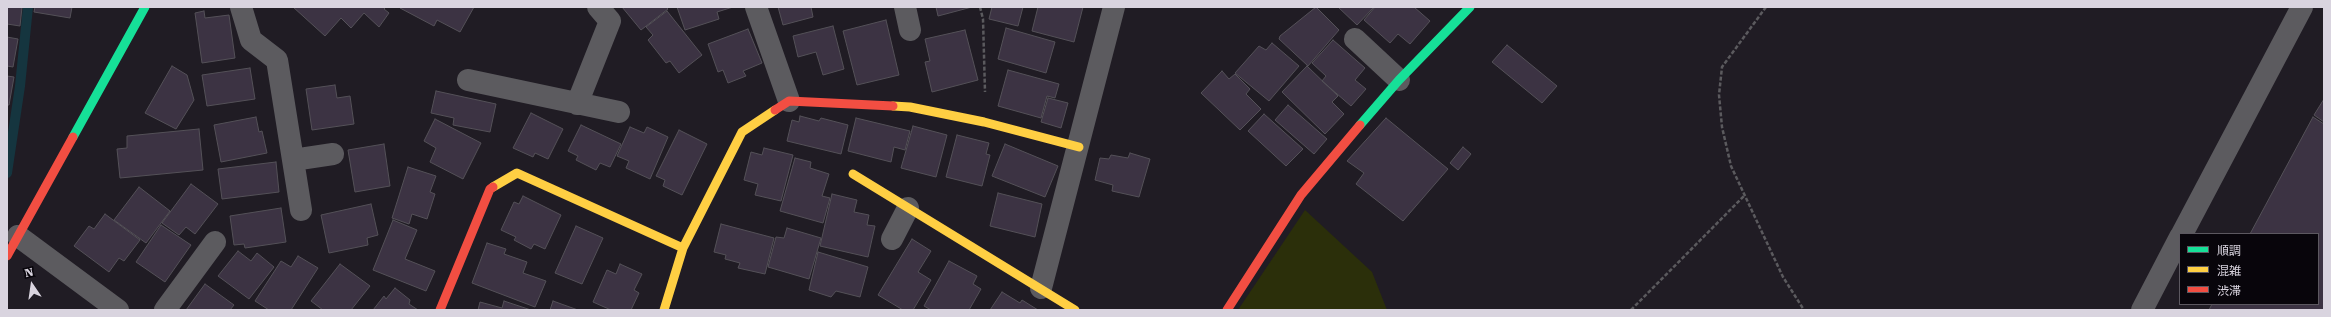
<!DOCTYPE html>
<html>
<head>
<meta charset="utf-8">
<style>
	body { margin:0 }
	#map { position:relative; width:2331px; height:317px; overflow:hidden; background:#201c24; font-family:"Roboto Serif","Noto Sans JP",serif }
	canvas { display:block }
	.frame { position:absolute; inset:0; border:8px solid #d9d4df; pointer-events:none }
	.legend { position:absolute; left:2179px; top:233px; width:140px; height:72px; box-sizing:border-box; background:#08050b; border:1px solid #5c5860; margin:0; padding:5px 7px; list-style:none; font-size:12px; color:#d9d4df }
	.legend li { display:flex; align-items:center; gap:8px; height:20px }
	.legend b { width:20px; border:1px solid #5c5860 }
	.north { position:absolute; left:12px; top:265px; width:40px; height:40px; -webkit-text-stroke:3px #08050b; paint-order:stroke; rotate:347deg; font-size:11px; font-weight:700; line-height:16px; text-align:center; color:#d9d4df }
	.north::after { content:''; display:block; margin:auto; width:14px; height:18px; background:#d9d4df; clip-path:polygon(50% 0,100% 100%,50% 72%,0 100%) }
</style>
</head>
<body>
<div id="map">
<canvas width="2331" height="317"></canvas>
<div class="frame"></div>
<ul class="legend">
<li><b style="height:5px;background:#16e098"></b>順調</li>
<li><b style="height:5px;background:#ffcf43"></b>混雑</li>
<li><b style="height:5px;background:#f24e42"></b>渋滞</li>
</ul>
<div class="north">N</div>
</div>
<script>
const c = document.querySelector('canvas').getContext('2d');
c.lineJoin = 'round';
function fill(path, color) { c.fillStyle = color; c.fill(path, 'evenodd'); }
const shape = rows => new Path2D(rows.map(r => 'M' + r).join(''));
function trace(path, color, width, dash) { c.strokeStyle = color; c.lineWidth = width; c.lineCap = dash ? 'butt' : 'round'; c.setLineDash(dash || []); c.stroke(path); }
const green = shape([
	[1305,210,1372,272,1387,310,1238,310]
]);
const stream = shape([
	[7,173,20,86,28,7]
]);
const building = shape([
	[7,7,22,7,20,26,7,24,7,7],
	[35,7,72,7,70,18,34,12,35,7],
	[293,7,386,7,384,9,389,13,379,27,364,13,351,28,341,18,325,36,293,7],
	[401,7,474,7,460,32,437,20,434,26,400,8,401,7],
	[622,7,666,7,668,9,641,30,622,7],
	[677,7,733,7,717,12,719,19,685,30,677,7],
	[778,7,811,7,813,17,783,25,778,7],
	[936,7,972,7,938,16,936,7],
	[992,7,1023,7,1018,26,989,19,992,7],
	[1038,7,1083,7,1074,42,1032,31,1038,7],
	[1316,7,1339,30,1308,66,1279,39,1280,36,1316,7],
	[1338,7,1374,7,1357,25,1338,7],
	[1375,7,1414,7,1430,21,1410,44,1398,34,1390,43,1364,20,1375,7],
	[204,11,205,18,229,15,235,58,202,63,195,13,204,11],
	[667,11,702,55,679,73,670,61,666,63,648,40,653,35,646,27,667,11],
	[886,20,899,75,857,85,843,31,886,20],
	[833,26,844,69,823,75,816,52,798,57,793,36,833,26],
	[1006,28,1055,42,1046,73,998,59,1006,28],
	[748,29,762,63,743,71,746,76,728,83,723,70,718,72,708,44,748,29],
	[965,30,978,80,932,92,925,62,930,61,925,39,965,30],
	[7,37,18,39,13,67,7,66,7,37],
	[1333,40,1365,68,1355,80,1366,89,1351,106,1322,81,1326,76,1312,63,1333,40],
	[1272,43,1299,66,1269,101,1235,73,1259,46,1266,50,1272,43],
	[1507,45,1557,86,1542,103,1492,62,1507,45],
	[172,66,187,75,194,100,176,129,145,113,172,66],
	[1307,66,1338,96,1332,102,1344,114,1325,134,1282,92,1307,66],
	[250,68,255,99,207,106,202,75,250,68],
	[1008,70,1059,84,1055,98,1047,96,1041,118,998,106,1008,70],
	[1222,71,1229,79,1235,74,1250,89,1246,94,1261,109,1240,130,1201,93,1222,71],
	[7,76,14,77,9,105,7,105,7,76],
	[335,85,337,98,350,96,354,124,312,130,306,89,335,85],
	[436,91,496,104,490,132,453,125,454,118,431,113,436,91],
	[1048,98,1068,103,1061,128,1041,122,1048,98],
	[2324,99,2324,122,2314,115,2324,99],
	[1288,105,1327,139,1314,154,1275,120,1288,105],
	[531,113,563,129,548,159,535,153,533,157,513,148,531,113],
	[1264,114,1303,149,1286,166,1248,131,1264,114],
	[800,116,819,121,821,118,848,125,841,154,787,141,792,120,799,122,800,116],
	[256,117,259,132,262,131,267,153,221,162,214,125,256,117],
	[2313,117,2324,124,2324,310,2209,310,2212,304,2318,304,2318,234,2250,234,2313,117],
	[856,118,910,131,905,150,894,147,891,162,848,151,856,118],
	[1386,118,1448,169,1403,221,1356,184,1364,173,1347,161,1386,118],
	[435,119,481,143,463,179,430,162,436,148,424,141,435,119],
	[581,125,621,144,610,167,600,163,596,170,576,160,578,156,568,151,581,125],
	[913,126,947,135,936,177,901,168,913,126],
	[630,127,644,133,647,127,668,137,650,179,626,168,629,161,617,156,630,127],
	[199,129,203,170,120,178,117,149,127,148,127,136,199,129],
	[679,130,707,144,682,195,663,186,665,180,656,176,679,130],
	[957,135,989,143,986,154,990,155,982,186,946,177,957,135],
	[384,144,390,186,355,192,348,150,384,144],
	[1005,144,1058,166,1045,197,992,176,1005,144],
	[1463,147,1471,154,1458,170,1450,163,1463,147],
	[764,148,793,155,781,201,755,195,758,184,744,180,751,152,762,155,764,148],
	[1130,153,1150,159,1139,197,1112,191,1113,185,1095,180,1100,158,1109,159,1111,155,1128,158,1130,153],
	[795,158,811,162,810,168,829,174,822,196,830,198,823,223,780,211,795,158],
	[276,162,279,192,222,199,218,169,276,162],
	[408,167,436,176,430,192,435,194,427,219,412,214,409,224,392,218,408,167],
	[191,184,218,204,195,234,186,227,179,235,162,223,191,184],
	[139,187,170,211,146,243,114,220,139,187],
	[998,193,1042,204,1035,237,990,226,998,193],
	[832,194,857,200,854,212,869,215,867,225,875,226,868,257,820,246,832,194],
	[523,196,561,215,545,249,534,244,531,249,514,240,516,237,501,230,514,202,519,204,523,196],
	[371,204,378,235,367,238,368,245,329,253,321,215,371,204],
	[281,208,286,242,245,248,244,244,234,245,230,216,281,208],
	[105,214,140,240,124,261,119,258,109,272,74,246,89,226,94,229,105,214],
	[393,220,417,230,405,259,435,271,426,291,373,270,393,220],
	[721,224,774,238,765,274,738,268,740,263,725,259,726,255,714,252,721,224],
	[161,225,191,245,165,282,136,262,161,225],
	[576,226,603,238,582,284,555,273,576,226],
	[787,228,821,238,809,279,768,267,776,237,784,238,787,228],
	[912,239,931,251,918,272,931,280,913,310,903,310,878,295,912,239],
	[487,243,506,249,504,254,527,262,523,273,546,281,535,307,472,283,487,243],
	[238,251,251,261,257,253,274,267,249,299,218,276,238,251],
	[818,252,868,267,860,297,836,291,831,297,809,290,818,252],
	[298,256,318,268,291,310,269,310,255,301,281,261,291,267,298,256],
	[949,261,977,276,973,284,981,289,969,310,931,310,924,306,949,261],
	[340,264,370,286,351,310,323,310,311,301,340,264],
	[620,264,642,274,634,290,639,293,631,310,611,310,593,302,607,270,616,274,620,264],
	[205,284,234,305,230,310,186,310,205,284],
	[395,288,410,300,409,304,418,310,373,310,384,296,386,299,395,288],
	[1002,292,1020,303,1022,300,1038,310,990,310,1002,292],
	[504,301,531,310,478,310,480,302,502,308,504,301],
	[553,301,578,310,550,310,553,301]
]);
const path = shape([
	[980,7,983,19,985,92],
	[1766,7,1722,67,1719,95,1722,127,1731,166,1783,277,1804,310],
	[1631,310,1745,195]
]);
const street = shape([
	[241,7,251,40,277,60,301,210],
	[756,7,789,101],
	[905,7,910,30],
	[1355,39,1399,80],
	[468,80,619,112],
	[577,104,610,21,598,7],
	[293,160,333,154],
	[2182,234,2302,7],
	[18,236,118,310],
	[892,239,908,208],
	[1041,288,1114,7],
	[165,310,215,242],
	[2142,310,2180,237]
]);
const fast = shape([
	[1360,125,1399,80,1470,7],
	[73,137,145,7]
]);
const slow = shape([
	[893,106,910,107,984,122,1079,147],
	[853,174,1075,310],
	[493,187,517,173,683,248],
	[664,310,683,248,742,132,775,110]
]);
const jam = shape([
	[775,110,789,101,893,106],
	[7,256,73,137],
	[440,310,490,189,493,187],
	[1227,310,1301,195,1360,125]
]);
fill(green, '#2b2f0a');
trace(stream, '#15353f', 10);
fill(building, '#3c3343');
trace(building, '#545158', 1);
trace(path, '#5b5a5e', 2.5, [4, 2]);
trace(street, '#5c5b5f', 22);
trace(fast, '#16e098', 9);
trace(slow, '#ffcf43', 9);
trace(jam, '#f24e42', 9);
</script>
</body>
</html>
